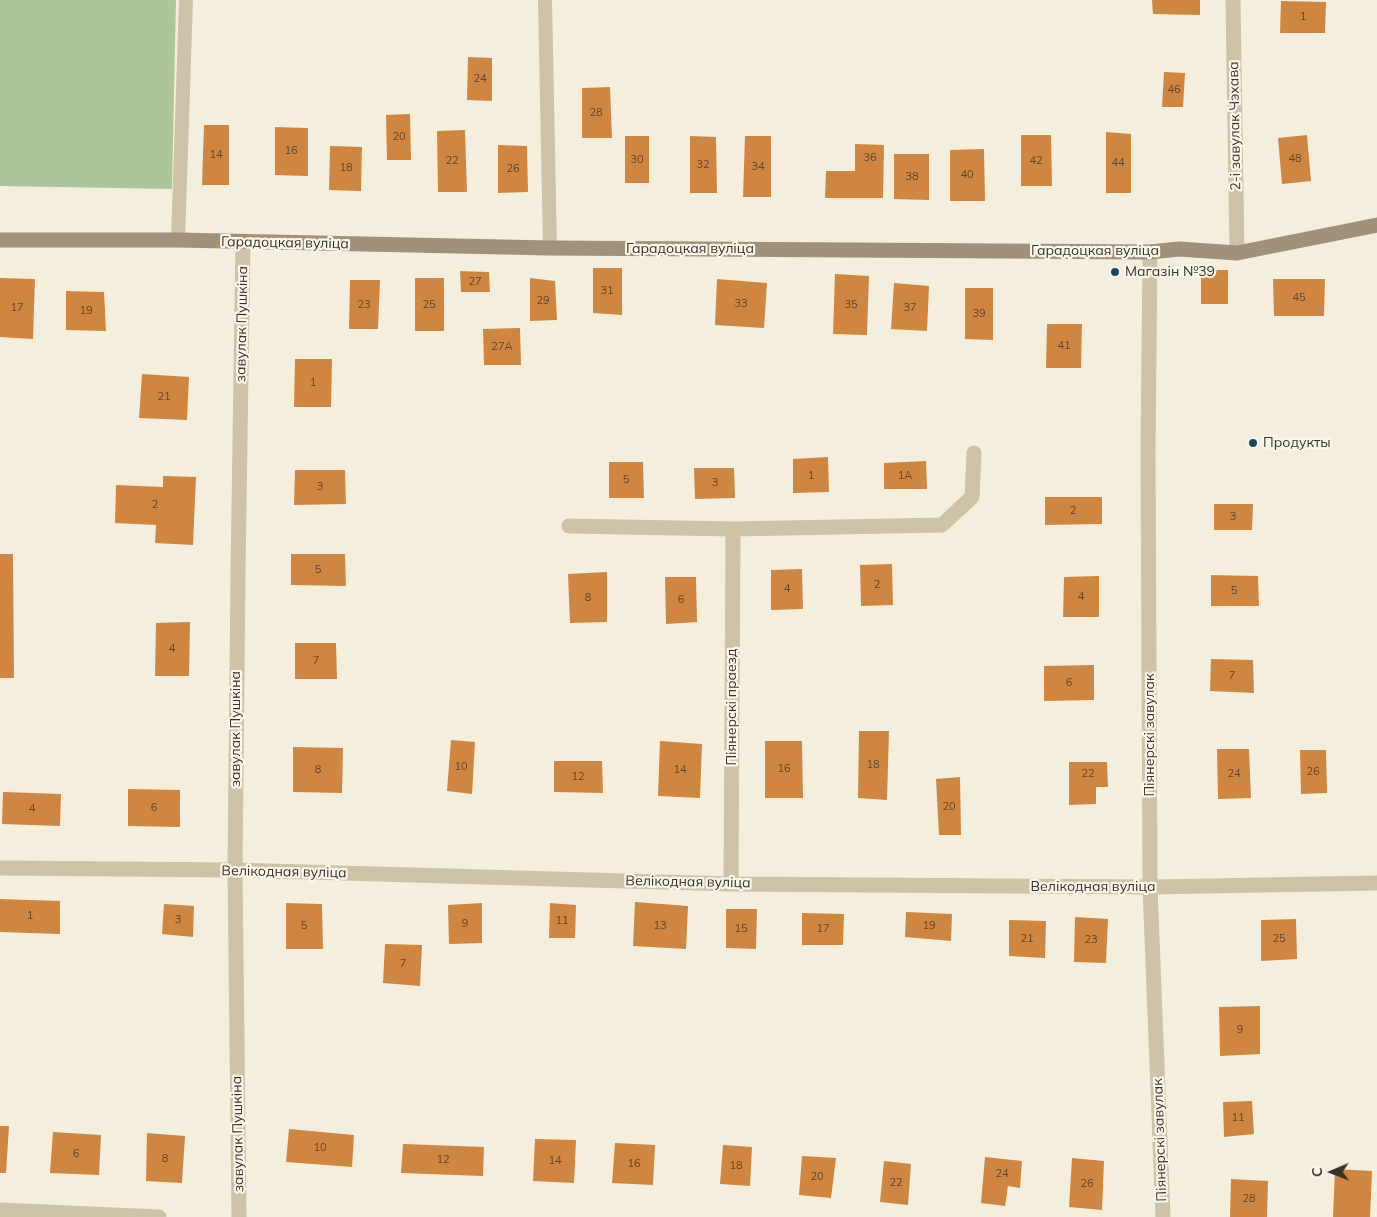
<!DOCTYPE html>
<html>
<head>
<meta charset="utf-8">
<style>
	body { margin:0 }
	#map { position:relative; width:1377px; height:1217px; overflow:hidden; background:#f4efdd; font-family:Mulish,sans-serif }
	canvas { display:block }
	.north { position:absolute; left:1307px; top:1147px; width:50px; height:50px; -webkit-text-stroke:4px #fbf7ea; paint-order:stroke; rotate:269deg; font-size:14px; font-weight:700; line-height:20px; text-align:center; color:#3a3228 }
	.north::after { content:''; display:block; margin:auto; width:18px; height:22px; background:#3a3228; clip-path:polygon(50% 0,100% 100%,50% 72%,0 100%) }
</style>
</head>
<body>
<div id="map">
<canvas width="1377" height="1217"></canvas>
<div class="north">С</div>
</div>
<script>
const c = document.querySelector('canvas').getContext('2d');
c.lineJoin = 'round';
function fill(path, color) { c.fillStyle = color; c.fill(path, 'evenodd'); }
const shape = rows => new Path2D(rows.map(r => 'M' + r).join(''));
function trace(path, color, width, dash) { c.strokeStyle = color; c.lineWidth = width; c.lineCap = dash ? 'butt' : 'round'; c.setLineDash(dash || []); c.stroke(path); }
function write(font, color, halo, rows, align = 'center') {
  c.font = font + ' Mulish,sans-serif'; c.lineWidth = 4.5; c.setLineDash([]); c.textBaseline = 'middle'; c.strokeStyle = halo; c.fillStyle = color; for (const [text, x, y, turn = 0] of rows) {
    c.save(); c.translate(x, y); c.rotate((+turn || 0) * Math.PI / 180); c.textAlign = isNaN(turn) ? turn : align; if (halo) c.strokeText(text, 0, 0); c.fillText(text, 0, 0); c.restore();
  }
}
const green = shape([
	[0,0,176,0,172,189,0,186]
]);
const building = shape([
	[1152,0,1200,0,1200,15,1153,14],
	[1281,1,1326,2,1325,33,1280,33],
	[468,57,492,58,492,101,467,100],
	[1164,72,1185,73,1183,107,1162,107],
	[610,87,612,138,582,138,582,88],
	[410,114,411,160,387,160,386,115],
	[204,125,229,125,229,185,202,185],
	[275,127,308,128,308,176,275,175],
	[465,130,467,192,438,192,437,131],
	[1106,132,1131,134,1131,193,1106,193],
	[1021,135,1051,135,1052,186,1021,186],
	[1307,135,1311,181,1282,184,1278,138],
	[625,136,649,136,649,183,625,183],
	[690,136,716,137,717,193,690,193],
	[745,136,771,136,771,197,743,197],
	[855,144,884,145,883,198,825,198,826,171,855,171],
	[498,145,527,146,528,192,498,193],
	[330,146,362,147,361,191,329,190],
	[984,149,985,201,950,201,950,150],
	[894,154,929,154,929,200,894,199],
	[593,268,622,268,622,315,593,313],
	[1201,270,1228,270,1228,304,1201,304],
	[460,271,489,272,490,292,461,292],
	[835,274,869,276,867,335,833,334],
	[0,278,35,279,33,339,0,337],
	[415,278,444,278,444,331,415,331],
	[530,278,555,281,557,320,530,321],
	[717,279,767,283,764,328,715,325],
	[1273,279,1325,279,1324,316,1274,316],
	[350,280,380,280,378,329,349,329],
	[894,283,929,286,927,331,891,329],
	[965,288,993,288,993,340,965,339],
	[66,291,104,292,106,331,66,330],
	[1047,324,1082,324,1081,368,1046,368],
	[520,328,521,365,484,365,483,329],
	[295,359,332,359,331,407,294,407],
	[142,374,189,377,187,420,139,418],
	[828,457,829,492,793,493,793,459],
	[926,461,927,489,884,489,884,463],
	[609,462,643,462,644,498,609,498],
	[694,468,734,468,735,498,695,499],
	[295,470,345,470,346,504,294,505],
	[163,476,196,477,193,545,155,543,156,525,115,523,116,485,163,487],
	[1045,497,1102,497,1102,524,1045,525],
	[1214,504,1253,504,1252,530,1214,530],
	[0,554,13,554,14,678,0,678],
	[291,554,345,554,346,586,291,585],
	[892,564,893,605,861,606,860,565],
	[802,569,803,609,771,610,771,570],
	[607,572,607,622,570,623,568,574],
	[1211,575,1258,576,1259,606,1211,606],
	[1099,576,1099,617,1063,617,1064,577],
	[665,577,696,577,697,622,666,624],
	[190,622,189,676,155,676,156,623],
	[295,643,336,643,337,679,295,679],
	[1211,659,1253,660,1254,693,1210,691],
	[1094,665,1094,700,1044,701,1044,666],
	[859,731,889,731,887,800,858,798],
	[451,740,475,742,472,794,447,791],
	[660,741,702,744,700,798,658,796],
	[765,741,802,741,803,798,765,798],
	[293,747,343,748,342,793,293,792],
	[1217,749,1249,749,1251,798,1218,799],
	[1300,750,1326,750,1327,793,1301,794],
	[554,761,602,761,603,793,554,792],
	[1069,762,1107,762,1108,787,1096,787,1096,804,1069,805],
	[960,777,961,835,939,835,936,779],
	[128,789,180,790,180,827,128,826],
	[3,792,61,794,60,826,2,824],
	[0,899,60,901,60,934,0,932],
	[635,902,688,906,686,949,633,946],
	[286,903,322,904,323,949,286,949],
	[482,903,482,943,449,944,448,905],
	[550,903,576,905,575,938,549,938],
	[164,904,194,906,193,937,162,934],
	[726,909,757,909,756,949,726,948],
	[906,912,952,914,951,941,905,937],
	[802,913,844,914,843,945,802,945],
	[1075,917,1108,919,1106,963,1074,962],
	[1296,919,1297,959,1261,961,1261,920],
	[1009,920,1046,921,1045,958,1009,956],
	[385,944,422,945,420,986,383,983],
	[1260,1006,1260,1054,1220,1056,1219,1007],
	[1252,1101,1254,1134,1224,1137,1223,1102],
	[0,1126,9,1126,6,1173,0,1173],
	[289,1129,354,1135,352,1167,286,1162],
	[53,1132,101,1135,99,1175,50,1173],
	[147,1133,185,1136,182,1183,146,1181],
	[535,1139,576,1140,574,1183,533,1181],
	[615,1143,655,1145,653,1185,612,1183],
	[403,1144,484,1147,483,1176,401,1173],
	[723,1145,752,1147,750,1186,720,1184],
	[802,1156,836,1158,831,1198,799,1195],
	[985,1157,1022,1161,1020,1188,1008,1186,1005,1206,981,1203],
	[1072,1158,1104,1161,1102,1210,1069,1207],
	[884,1161,911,1164,908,1205,880,1202],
	[1335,1169,1372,1171,1370,1217,1333,1217],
	[1231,1179,1268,1181,1267,1217,1230,1217]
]);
const lane = shape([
	[545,0,550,248],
	[178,240,186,0]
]);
const street = shape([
	[1233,0,1237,253],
	[1150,252,1148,451,1150,887,1163,1217],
	[569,526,733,529,942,525,972,497,974,453],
	[0,868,235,870,731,884,1150,887,1377,883],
	[731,884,733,529],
	[0,1210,159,1217],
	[239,1217,235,870,238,572,243,242]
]);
const secondary = shape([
	[0,240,178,240,550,248,1150,252,1179,249,1237,253,1377,225]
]);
const markers = [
	[1115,272,5,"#1a495f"],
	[1253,443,5,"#1a495f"]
];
const numberNames = [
	["1",1303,17],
	["24",480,79],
	["46",1174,90],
	["28",596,113],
	["20",399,137],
	["16",291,151],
	["14",216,155],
	["36",870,158],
	["48",1295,159],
	["30",637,160],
	["22",452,161],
	["42",1036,161],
	["44",1118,163],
	["32",703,165],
	["34",758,167],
	["18",346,168],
	["26",513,169],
	["40",967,175],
	["38",912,177],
	["27",475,282],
	["31",607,291],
	["45",1299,298],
	["29",543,301],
	["33",741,304],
	["23",364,305],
	["25",429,305],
	["35",851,305],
	["17",17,308],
	["37",910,308],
	["19",86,311],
	["39",979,314],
	["41",1064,346],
	["27А",502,347],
	["1",313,383],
	["21",164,397],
	["1",811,476],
	["1А",905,476],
	["5",626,480],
	["3",715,483],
	["3",320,487],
	["2",155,505],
	["2",1073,511],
	["3",1233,517],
	["5",318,570],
	["2",877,585],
	["4",787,589],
	["5",1234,591],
	["4",1081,597],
	["8",588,598],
	["6",681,600],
	["4",172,649],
	["7",316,661],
	["7",1232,676],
	["6",1069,683],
	["18",873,765],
	["10",461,767],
	["16",784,769],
	["8",318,770],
	["14",680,770],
	["26",1313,772],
	["22",1088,774],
	["24",1234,774],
	["12",578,777],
	["20",949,807],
	["6",154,808],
	["4",32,809],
	["1",30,916],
	["3",178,920],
	["11",562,921],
	["9",465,924],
	["5",304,926],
	["13",660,926],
	["19",929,926],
	["15",741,929],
	["17",823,929],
	["21",1027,939],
	["25",1279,939],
	["23",1091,940],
	["7",403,964],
	["9",1240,1030],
	["11",1238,1118],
	["10",320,1148],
	["6",76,1154],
	["8",165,1159],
	["12",443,1160],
	["14",555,1161],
	["16",634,1164],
	["18",736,1166],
	["24",1002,1174],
	["20",817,1177],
	["22",896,1183],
	["26",1087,1184],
	["28",1249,1199]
];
const streetNames = [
	["2-і завулак Чэхава",1235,126,-91],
	["Гарадоцкая вуліца",285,243,1],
	["Гарадоцкая вуліца",690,249],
	["Гарадоцкая вуліца",1095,251],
	["завулак Пушкіна",242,324,-89],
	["Піянерскі праезд",732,707,-90],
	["завулак Пушкіна",236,729,-90],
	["Піянерскі завулак",1150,735,-90],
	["Велікодная вуліца",284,872,1],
	["Велікодная вуліца",688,882,1],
	["Велікодная вуліца",1093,887],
	["завулак Пушкіна",238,1134,-91],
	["Піянерскі завулак",1160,1140,-92]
];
const poiNames = [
	["Магазін №39",1125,272],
	["Продукты",1263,443]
];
fill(green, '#adc59b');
fill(building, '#cf8640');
trace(lane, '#cec2a7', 14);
trace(street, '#cec2a7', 15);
trace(secondary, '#a19178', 15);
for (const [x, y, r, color] of markers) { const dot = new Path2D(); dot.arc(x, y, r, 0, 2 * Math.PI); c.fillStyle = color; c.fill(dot); trace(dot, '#fbf7ea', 2); }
write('11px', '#5f472e', null, numberNames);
write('14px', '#3a3228', '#fbf7ea', streetNames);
write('14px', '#3a3228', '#fbf7ea', poiNames, 'left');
</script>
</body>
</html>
